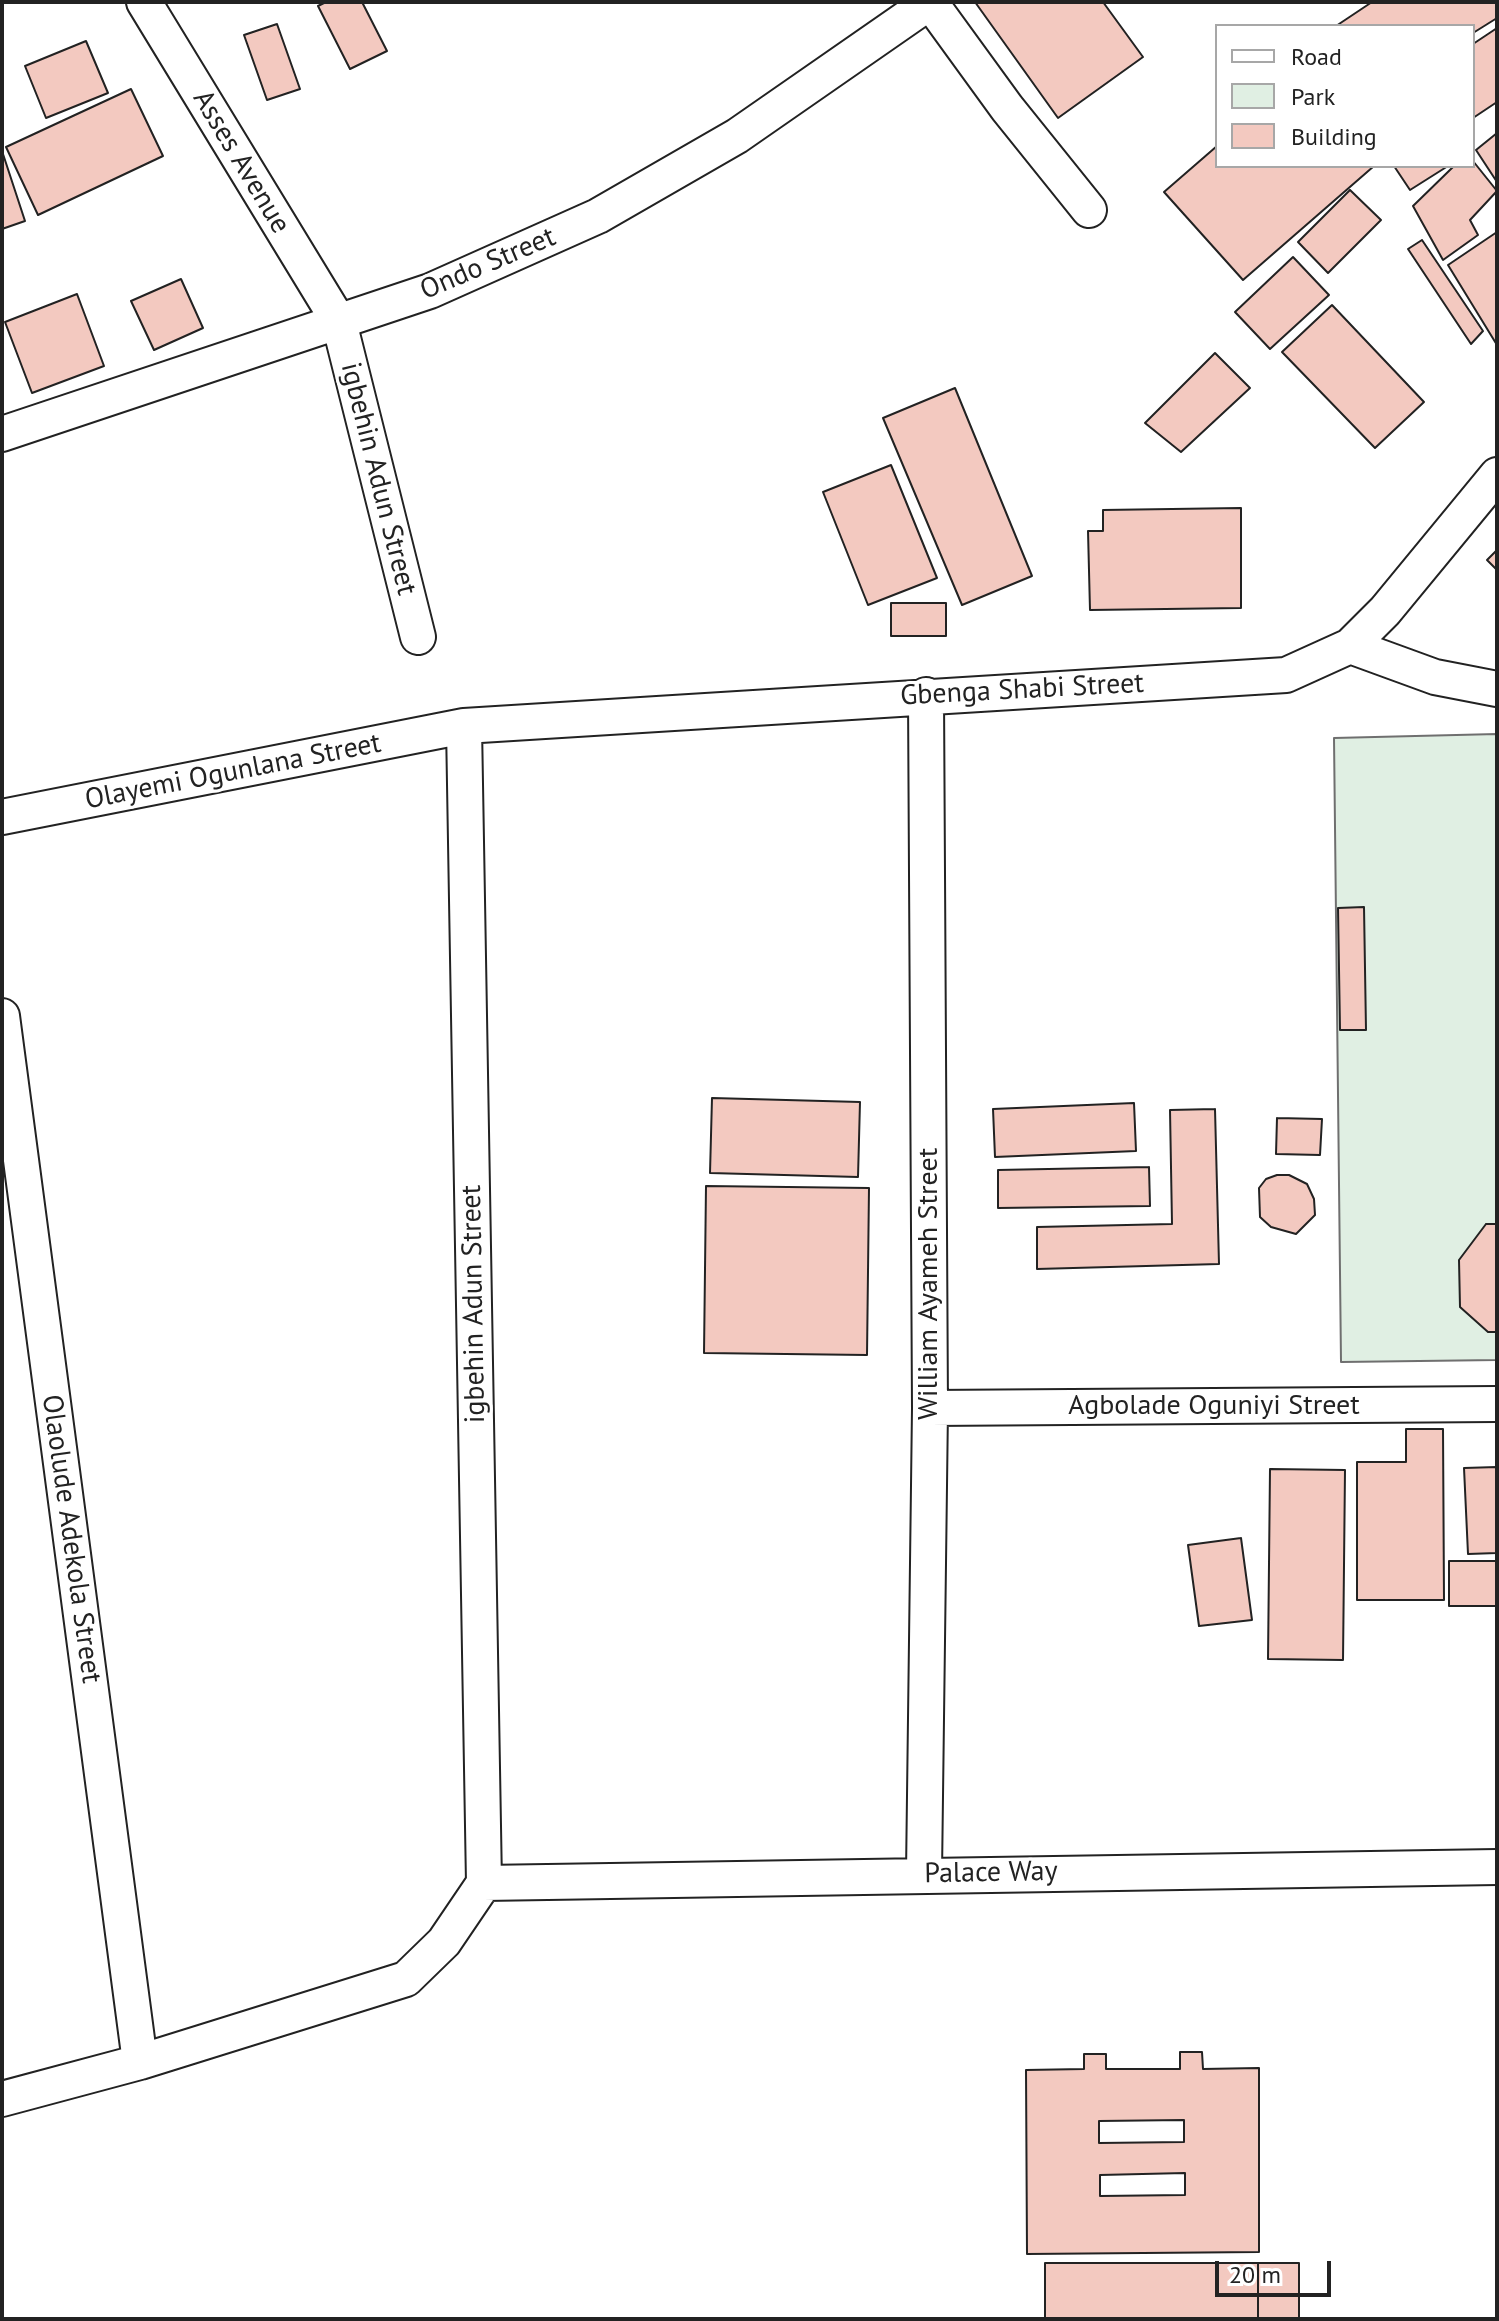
<!DOCTYPE html>
<html>
<head>
<meta charset="utf-8">
<style>
	body { margin:0 }
	#map { position:relative; width:1499px; height:2321px; overflow:hidden; background:#fff; font-family:"PT Sans",sans-serif }
	canvas { display:block }
	.frame { position:absolute; inset:0; border:4px solid #222; pointer-events:none }
	.legend { position:absolute; left:1215px; top:24px; width:260px; height:144px; box-sizing:border-box; background:#fff; border:2px solid #a7a7a7; margin:0; padding:10px 14px; list-style:none; font-size:24px; color:#222 }
	.legend li { display:flex; align-items:center; gap:16px; height:40px }
	.legend b { width:40px; border:2px solid #a7a7a7 }
	.scale { position:absolute; left:1215px; top:2261px; width:116px; height:36px; box-sizing:border-box; border:4px solid #222; border-top:0; padding-left:10px; font-size:24px; line-height:28px; white-space:nowrap; color:#222; -webkit-text-stroke:6px #fff; paint-order:stroke }
</style>
</head>
<body>
<div id="map">
<canvas width="1499" height="2321"></canvas>
<div class="frame"></div>
<ul class="legend">
<li><b style="height:10px;background:#fff"></b>Road</li>
<li><b style="height:22px;background:#e0efe3"></b>Park</li>
<li><b style="height:22px;background:#f3c9c0"></b>Building</li>
</ul>
<div class="scale">20 m</div>
</div>
<script>
const c = document.querySelector('canvas').getContext('2d');
c.lineJoin = 'round';
function fill(path, color) { c.fillStyle = color; c.fill(path, 'evenodd'); }
const shape = rows => new Path2D(rows.map(r => 'M' + r).join(''));
function trace(path, color, width, dash) { c.strokeStyle = color; c.lineWidth = width; c.lineCap = dash ? 'butt' : 'round'; c.setLineDash(dash || []); c.stroke(path); }
function write(font, color, halo, rows, align = 'center') {
  c.font = font + ' "PT Sans",sans-serif'; c.lineWidth = 6; c.setLineDash([]); c.textBaseline = 'middle'; c.strokeStyle = halo; c.fillStyle = color; for (const [text, x, y, turn = 0] of rows) {
    c.save(); c.translate(x, y); c.rotate((+turn || 0) * Math.PI / 180); c.textAlign = isNaN(turn) ? turn : align; if (halo) c.strokeText(text, 0, 0); c.fillText(text, 0, 0); c.restore();
  }
}
const green = shape([
	[1497,734,1497,1360,1341,1362,1334,738,1497,734]
]);
const building = shape([
	[326,2,362,2,387,51,350,69,318,6,326,2],
	[975,2,1103,2,1143,57,1058,118,975,2],
	[1372,2,1497,2,1497,18,1473,33,1473,26,1336,26,1372,2],
	[277,24,300,89,267,100,244,35,277,24],
	[1497,28,1497,102,1473,118,1473,44,1497,28],
	[86,41,108,93,46,118,25,66,86,41],
	[131,89,163,156,38,215,6,147,131,89],
	[1497,133,1497,182,1476,150,1497,133],
	[1217,146,1217,166,1374,166,1243,280,1164,192,1217,146],
	[3,154,25,221,2,229,2,155,3,154],
	[1473,161,1497,191,1470,220,1478,235,1443,260,1413,206,1454,166,1473,166,1473,161],
	[1394,166,1448,166,1410,190,1394,166],
	[1350,190,1381,220,1328,273,1298,242,1350,190],
	[1497,232,1497,345,1448,265,1497,232],
	[1422,240,1483,331,1471,344,1408,249,1422,240],
	[1293,257,1329,295,1270,349,1235,312,1293,257],
	[181,279,203,328,154,350,131,301,181,279],
	[77,294,104,366,32,393,5,322,77,294],
	[1332,305,1424,402,1375,448,1282,352,1332,305],
	[1215,353,1250,388,1181,452,1145,423,1215,353],
	[955,388,1032,576,962,605,883,418,955,388],
	[891,465,937,578,868,605,823,492,891,465],
	[1241,508,1241,608,1090,610,1088,531,1103,531,1103,510,1241,508],
	[1497,550,1497,570,1487,560,1497,550],
	[891,603,946,603,946,636,891,636,891,603],
	[1364,907,1366,1030,1340,1030,1338,908,1364,907],
	[712,1098,860,1102,858,1177,710,1173,712,1098],
	[1134,1103,1136,1151,995,1157,993,1109,1134,1103],
	[1215,1109,1219,1264,1037,1269,1037,1227,1172,1224,1170,1110,1215,1109],
	[1277,1118,1322,1119,1320,1155,1276,1154,1277,1118],
	[1149,1167,1150,1206,998,1208,998,1170,1149,1167],
	[1277,1175,1289,1175,1307,1184,1314,1199,1315,1215,1296,1234,1271,1227,1260,1217,1259,1188,1266,1179,1277,1175],
	[706,1186,869,1188,867,1355,704,1353,706,1186],
	[1486,1224,1497,1224,1497,1332,1488,1332,1460,1307,1459,1260,1486,1224],
	[1406,1429,1443,1429,1444,1600,1357,1600,1357,1462,1406,1462,1406,1429],
	[1497,1467,1497,1553,1468,1554,1464,1468,1497,1467],
	[1270,1469,1345,1470,1343,1660,1268,1659,1270,1469],
	[1241,1538,1252,1620,1199,1626,1188,1545,1241,1538],
	[1449,1561,1497,1561,1497,1606,1449,1606,1449,1561],
	[1180,2052,1202,2052,1203,2069,1259,2068,1259,2252,1027,2254,1026,2070,1084,2069,1084,2054,1106,2054,1106,2069,1180,2069,1180,2052],
	[1184,2120,1184,2142,1099,2143,1099,2121,1184,2120],
	[1185,2173,1185,2195,1100,2196,1100,2175,1185,2173],
	[1045,2263,1258,2263,1258,2319,1045,2319,1045,2263],
	[1258,2263,1299,2263,1299,2319,1258,2319,1258,2263]
]);
const minor = shape([
	[144,2,339,322,418,637],
	[2,434,430,291,598,216,737,136,930,2,1007,108,1089,210],
	[1350,646,1435,677,1497,689],
	[464,726,484,1883],
	[2,817,464,726,1286,675,1350,646,1385,611,1497,475],
	[2,1016,140,2062],
	[930,1408,1497,1404],
	[924,1873,930,1408,926,695],
	[484,1883,1497,1867],
	[2,2099,140,2062,406,1979,444,1942,484,1883]
]);
const streetNames = [
	["Asses Avenue",241,162,59],
	["Ondo Street",488,264,-23],
	["igbehin Adun Street",378,479,76],
	["Gbenga Shabi Street",1022,690,-3],
	["Olayemi Ogunlana Street",233,772,-11],
	["William Ayameh Street",929,1284,-90],
	["igbehin Adun Street",474,1304,-91],
	["Agbolade Oguniyi Street",1214,1406],
	["Olaolude Adekola Street",71,1539,82],
	["Palace Way",991,1873,-1]
];
fill(green, '#e0efe3');
trace(green, '#6f6f6f', 2);
fill(building, '#f3c9c0');
trace(building, '#222', 2);
trace(minor, '#222', 38);
trace(minor, '#fff', 34);
write('28px', '#222', '#fff', streetNames);
</script>
</body>
</html>
